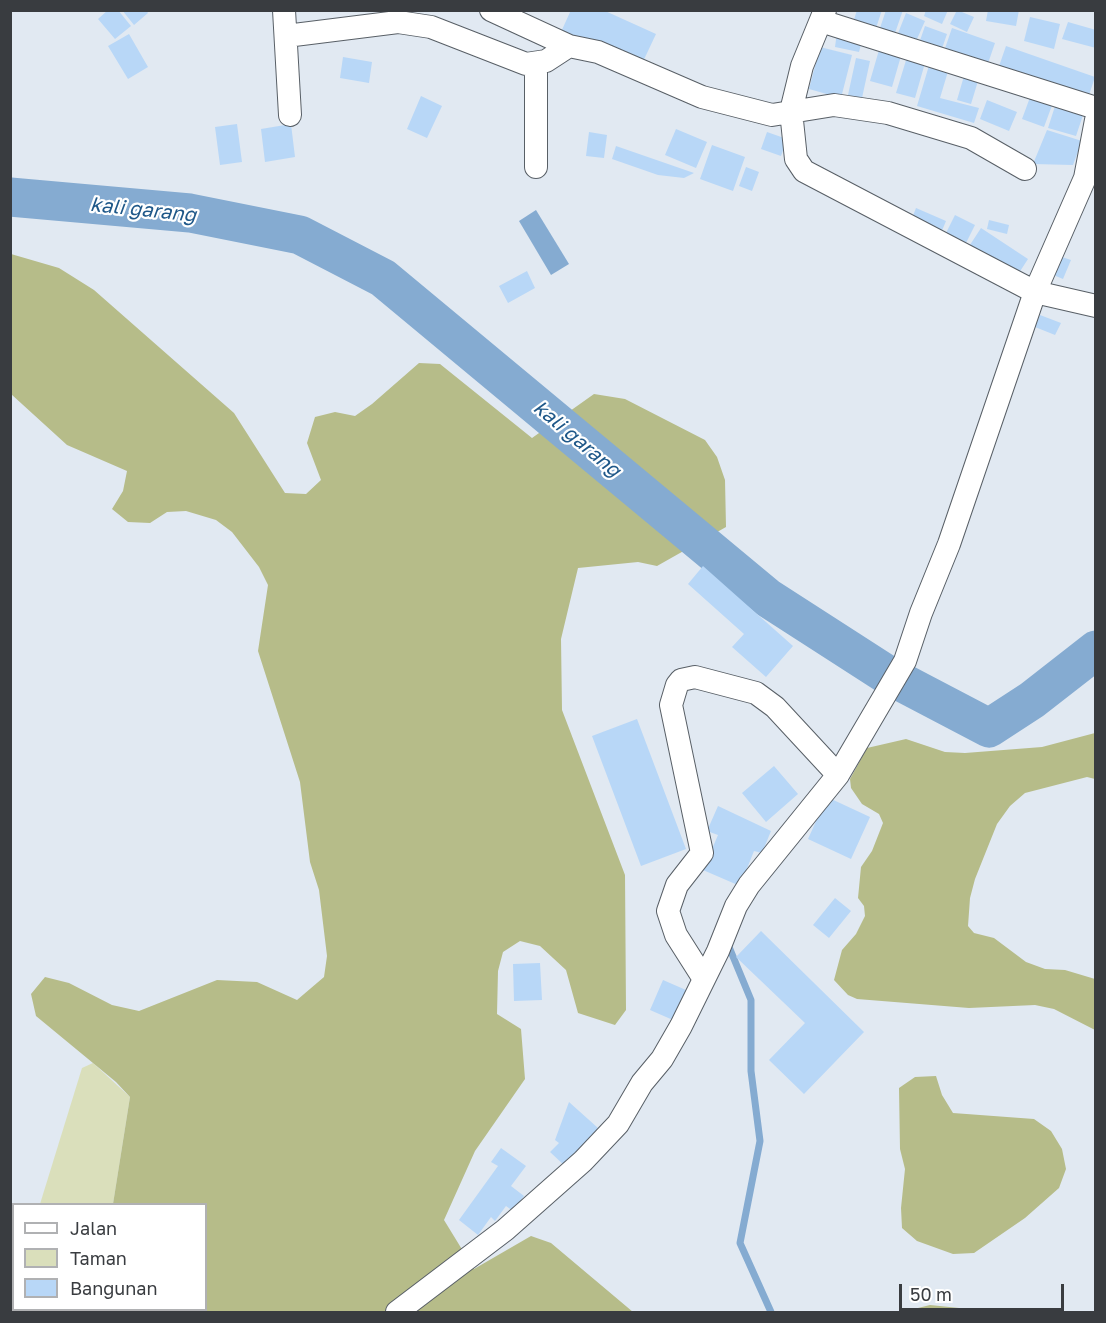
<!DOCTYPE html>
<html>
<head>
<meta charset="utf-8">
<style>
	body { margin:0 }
	#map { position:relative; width:1106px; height:1323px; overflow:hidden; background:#e1e9f2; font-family:"Golos Text",sans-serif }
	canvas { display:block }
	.frame { position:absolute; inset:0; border:12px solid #393c40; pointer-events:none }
	.legend { position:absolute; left:12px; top:1203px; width:195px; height:108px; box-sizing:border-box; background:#fff; border:2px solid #b0b1b3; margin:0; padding:8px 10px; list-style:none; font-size:18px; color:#393c40 }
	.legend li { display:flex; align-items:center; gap:12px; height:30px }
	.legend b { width:30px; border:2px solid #b0b1b3 }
	.scale { position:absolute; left:899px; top:1284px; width:165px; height:27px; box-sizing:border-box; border:3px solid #393c40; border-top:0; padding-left:8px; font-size:18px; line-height:21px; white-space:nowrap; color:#393c40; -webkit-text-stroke:4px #fff; paint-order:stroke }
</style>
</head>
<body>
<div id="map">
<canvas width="1106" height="1323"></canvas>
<div class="frame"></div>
<ul class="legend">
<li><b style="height:8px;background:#fff"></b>Jalan</li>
<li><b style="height:16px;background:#dadfbb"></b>Taman</li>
<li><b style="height:16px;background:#b8d7f7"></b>Bangunan</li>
</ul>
<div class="scale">50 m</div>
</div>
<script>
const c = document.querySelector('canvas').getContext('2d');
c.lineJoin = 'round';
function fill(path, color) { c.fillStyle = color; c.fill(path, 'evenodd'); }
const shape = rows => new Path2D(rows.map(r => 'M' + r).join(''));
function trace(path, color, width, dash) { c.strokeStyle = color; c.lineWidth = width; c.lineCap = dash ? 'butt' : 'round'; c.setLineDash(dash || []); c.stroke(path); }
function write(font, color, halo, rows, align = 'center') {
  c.font = font + ' "Golos Text",sans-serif'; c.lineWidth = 4.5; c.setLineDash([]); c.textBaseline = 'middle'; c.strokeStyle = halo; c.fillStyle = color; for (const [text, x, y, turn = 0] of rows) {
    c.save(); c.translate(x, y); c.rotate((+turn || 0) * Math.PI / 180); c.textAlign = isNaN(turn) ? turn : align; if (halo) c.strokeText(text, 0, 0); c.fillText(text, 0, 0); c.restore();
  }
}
const green = shape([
	[93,1063,130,1097,113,1204,40,1204,82,1068]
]);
const forest = shape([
	[11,254,59,268,94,290,234,413,285,493,306,494,321,480,307,443,315,417,335,412,355,416,372,404,419,363,440,364,532,438,594,394,625,399,705,440,717,457,725,480,726,527,657,566,638,562,578,568,561,639,562,710,625,875,626,1010,615,1025,578,1013,566,970,540,946,520,941,503,952,498,971,497,1014,521,1029,525,1079,475,1151,444,1220,474,1269,531,1236,551,1243,633,1312,11,1312,10,1260,13,1261,14,1310,206,1310,206,1204,113,1204,130,1097,116,1082,36,1016,31,994,45,977,69,983,112,1005,139,1011,217,980,257,982,297,1000,324,977,327,956,319,890,310,862,300,782,258,651,268,585,259,567,232,532,216,520,186,511,167,512,150,523,128,522,112,509,123,491,127,471,67,445,11,394],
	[1095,733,1095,779,1087,777,1025,793,1010,806,997,824,975,879,970,898,968,926,974,933,994,938,1026,962,1045,969,1065,970,1095,979,1095,1030,1054,1009,1035,1005,969,1008,857,999,848,995,834,980,842,950,856,934,865,916,864,906,858,898,861,867,872,851,883,823,879,814,862,804,851,788,850,779,867,748,906,739,945,752,965,753,1042,747],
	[936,1076,942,1095,953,1113,1034,1119,1051,1131,1062,1149,1066,1169,1059,1188,1025,1218,974,1253,953,1254,917,1241,902,1228,901,1208,905,1169,900,1149,899,1088,915,1077],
	[930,1305,998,1312,912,1312,914,1309]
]);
const water = shape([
	[536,210,569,264,551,275,519,221]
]);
const stream = shape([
	[727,942,751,1000,751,1071,760,1141,740,1243,771,1312]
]);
const river = shape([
	[10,197,190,213,300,235,383,278,768,598,886,674,989,728,1032,700,1096,650]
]);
const building = shape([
	[108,10,118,10,131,26,115,39,98,19],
	[122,10,146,10,148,13,134,25],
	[571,10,603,10,656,34,640,68,561,32],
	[857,10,882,10,874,34,852,26],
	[886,10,903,10,894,36,879,31],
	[926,10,948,10,942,24,924,16],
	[957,10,974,17,967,32,950,24],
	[988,10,1019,10,1016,26,986,21],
	[906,13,925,21,913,48,895,41],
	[1030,17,1060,24,1054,49,1024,41],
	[1068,22,1096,30,1096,48,1062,39],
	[925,26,947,34,939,57,917,49],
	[952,28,995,43,985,72,942,57],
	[837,32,863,37,859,52,835,47],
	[129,34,148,67,128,79,108,46],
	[1006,46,1095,77,1086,104,997,72],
	[820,47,852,55,841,98,809,89],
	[879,50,901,56,892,87,870,81],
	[343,57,372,62,369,83,340,78],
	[907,57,925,63,915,98,896,93],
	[856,58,870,61,862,98,848,95],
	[930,62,949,68,940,98,979,108,974,123,917,106],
	[964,76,978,81,971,104,957,100],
	[1032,92,1054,100,1044,127,1022,119],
	[421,96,442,106,427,138,407,129],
	[987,100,1017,112,1009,131,980,119],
	[1056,103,1084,112,1076,136,1048,128],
	[237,124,242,162,220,165,215,127],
	[291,124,295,157,265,162,261,129],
	[676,129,707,142,696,168,665,155],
	[1047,130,1082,141,1073,165,1033,164],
	[589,132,607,135,604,158,586,156],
	[767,132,787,139,781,156,761,149],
	[712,145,745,157,733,191,700,179],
	[616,146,694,173,684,178,658,175,612,159],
	[746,167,759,172,752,191,739,186],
	[916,208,946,221,941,233,911,221],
	[955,215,975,225,966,243,946,233],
	[989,220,1009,225,1007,234,987,229],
	[981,228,1028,259,1015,279,968,248],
	[1059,256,1071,260,1063,279,1051,274],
	[527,271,535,288,508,303,499,286],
	[1040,315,1061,323,1055,335,1035,327],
	[703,566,793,646,766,677,732,647,744,634,688,584],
	[637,719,686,849,641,866,592,736],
	[774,766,798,794,766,822,742,793],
	[827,797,870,817,851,859,808,839],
	[718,806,771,831,762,853,754,851,740,886,703,870,718,835,707,831],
	[835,898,851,911,829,938,813,925],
	[761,931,864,1032,804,1094,769,1060,805,1023,736,957],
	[540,963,542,1000,514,1001,513,964],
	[663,980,686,990,673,1020,650,1010],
	[569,1102,598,1128,565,1166,550,1152,559,1143,555,1140],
	[501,1148,526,1166,511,1186,524,1196,513,1211,506,1206,495,1221,491,1217,478,1235,459,1220,498,1166,491,1162]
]);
const minor = shape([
	[284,10,290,115],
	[491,10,569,46,598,52,702,97,772,115,834,105,888,113,971,138,1025,169],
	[825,10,802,66,791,111,796,159,804,171,1035,292,1096,306],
	[821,21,1096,108],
	[286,36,398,22,431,27,526,64,546,61,569,46],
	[536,167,536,63],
	[704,979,676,935,668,911,677,885,702,853,671,705,677,685,681,680,695,677,756,693,775,707,838,775],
	[397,1312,505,1230,583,1161,618,1124,642,1083,662,1059,681,1026,718,951,736,906,749,885,838,775,905,661,921,613,949,544,1035,292,1085,178,1096,120]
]);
const waterNames = [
	["kali garang",143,210,6],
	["kali garang",577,439,40]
];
fill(green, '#dadfbb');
fill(forest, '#b6bc89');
fill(water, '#85abd1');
trace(stream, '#85abd1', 7);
trace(river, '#85abd1', 39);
fill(building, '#b8d7f7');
trace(minor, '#585f66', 24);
trace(minor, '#fff', 22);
write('italic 20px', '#1f5889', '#fff', waterNames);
</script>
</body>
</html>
